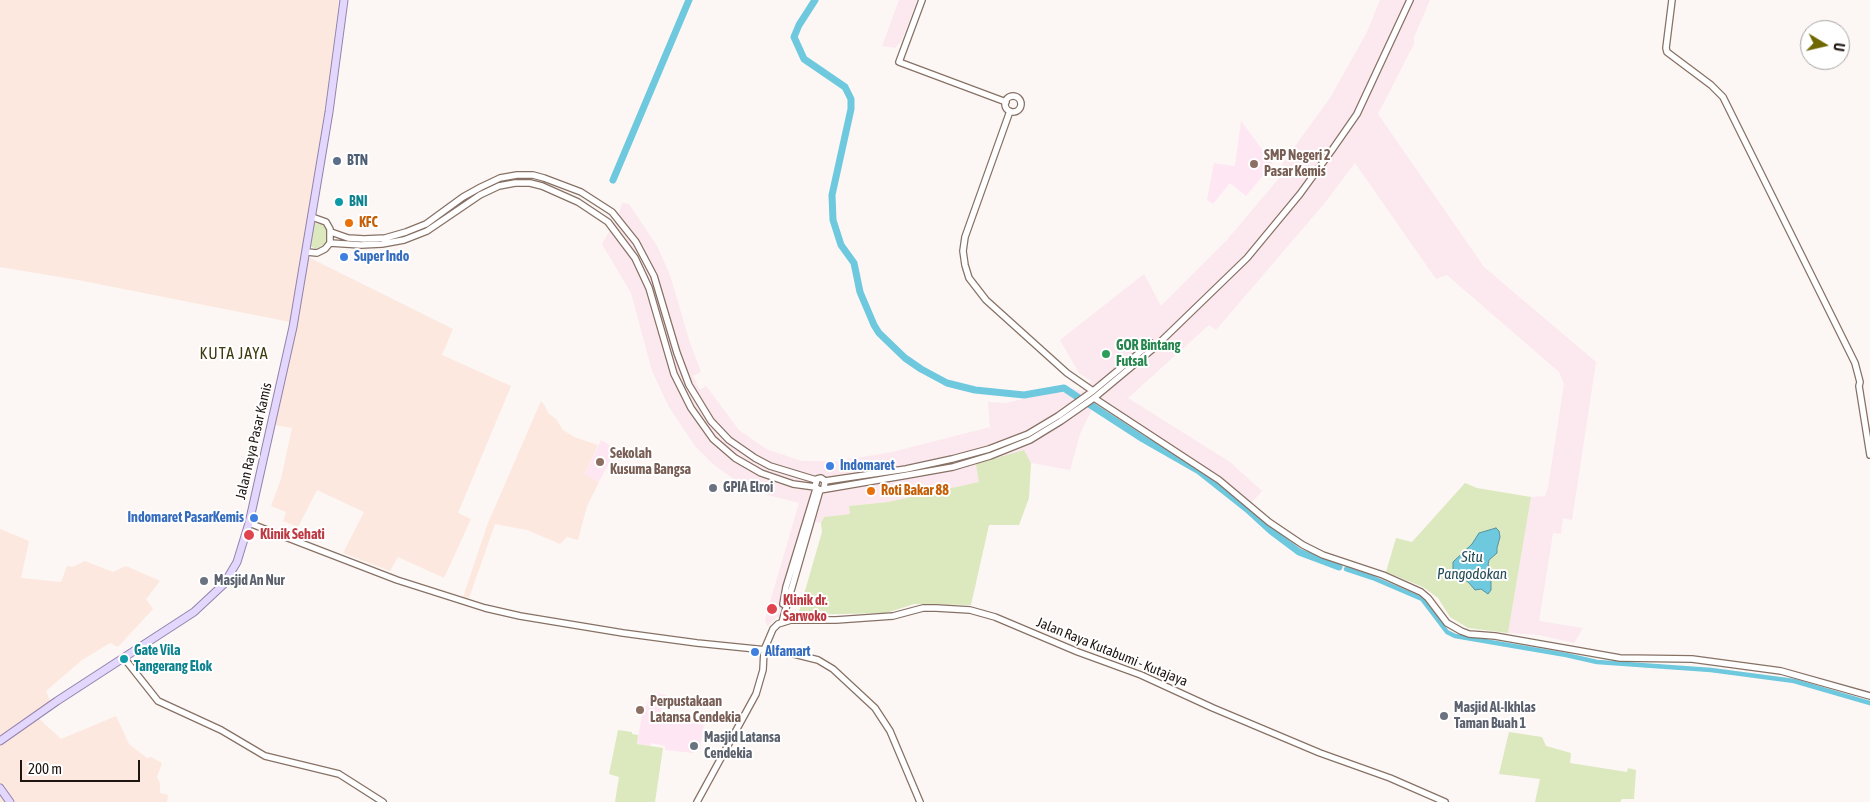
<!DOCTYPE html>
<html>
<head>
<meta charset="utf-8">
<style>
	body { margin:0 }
	#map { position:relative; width:1870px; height:802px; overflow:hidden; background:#fcf7f4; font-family:"Asap Condensed",sans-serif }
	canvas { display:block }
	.north { position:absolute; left:1800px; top:20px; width:50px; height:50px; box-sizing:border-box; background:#fff; border:1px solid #a5a2a0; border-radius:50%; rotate:99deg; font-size:14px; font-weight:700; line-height:20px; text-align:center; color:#1f1611 }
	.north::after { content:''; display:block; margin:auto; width:18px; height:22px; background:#6f6800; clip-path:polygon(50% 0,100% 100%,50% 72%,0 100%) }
	.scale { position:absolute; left:20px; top:760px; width:120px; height:22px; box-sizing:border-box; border:2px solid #1f1611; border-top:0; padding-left:6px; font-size:15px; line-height:18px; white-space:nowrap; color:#1f1611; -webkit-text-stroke:4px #fff; paint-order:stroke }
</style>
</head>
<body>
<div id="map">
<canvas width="1870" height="802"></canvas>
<div class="north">U</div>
<div class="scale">200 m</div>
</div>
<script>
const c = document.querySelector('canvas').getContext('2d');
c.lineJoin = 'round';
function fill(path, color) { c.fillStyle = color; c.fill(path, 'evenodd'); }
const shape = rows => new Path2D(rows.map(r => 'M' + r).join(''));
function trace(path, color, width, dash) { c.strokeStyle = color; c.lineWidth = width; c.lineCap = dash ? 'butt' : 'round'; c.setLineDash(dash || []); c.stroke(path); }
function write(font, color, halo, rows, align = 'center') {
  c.font = font + ' "Asap Condensed",sans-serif'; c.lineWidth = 4; c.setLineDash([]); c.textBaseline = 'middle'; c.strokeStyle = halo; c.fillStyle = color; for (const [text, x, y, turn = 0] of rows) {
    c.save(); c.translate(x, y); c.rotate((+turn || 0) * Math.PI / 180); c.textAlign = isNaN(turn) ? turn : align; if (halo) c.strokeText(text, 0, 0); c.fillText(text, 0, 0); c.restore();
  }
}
const commercial = shape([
	[899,0,917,0,902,40,895,48,882,46],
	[1380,0,1430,0,1414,37,1414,44,1378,114,1484,267,1596,362,1572,520,1563,518,1561,534,1553,533,1539,621,1583,628,1574,643,1539,635,1508,633,1531,497,1545,496,1548,488,1564,384,1559,372,1447,275,1436,279,1355,163,1323,205,1216,330,1209,325,1128,398,1230,462,1262,491,1251,503,1221,478,1102,400,1093,407,1080,434,1070,470,1031,463,1024,450,980,482,888,502,849,506,850,514,824,517,821,523,815,522,788,616,777,617,767,626,765,619,799,503,768,495,741,484,714,465,695,446,669,407,652,371,631,293,602,244,618,216,622,203,629,204,657,246,670,275,690,343,701,372,693,376,700,390,706,386,739,430,766,449,802,461,838,461,892,452,990,427,988,402,1006,403,1070,388,1082,391,1091,381,1079,373,1060,340,1144,274,1161,306,1226,241,1286,170,1282,164,1330,98,1367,32]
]);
const built = shape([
	[0,0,339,0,328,87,302,254,453,329,442,355,511,386,458,513,471,519,444,578,398,557,390,571,343,553,364,512,317,490,298,527,283,521,286,512,271,506,281,479,292,428,275,425,295,323,78,280,0,267],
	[541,401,545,406,548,413,556,419,563,430,574,437,598,445,585,474,599,482,587,506,578,540,567,537,560,544,527,530,495,524,469,598,463,597,488,523],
	[0,529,29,541,21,578,61,582,67,566,73,567,85,561,113,572,126,566,160,581,146,599,153,609,118,647,110,643,82,660,46,691,51,703,33,713,61,739,116,716,129,744,147,758,151,757,162,763,157,777,160,783,160,793,168,795,167,802,0,802]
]);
const education = shape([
	[1241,121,1273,164,1246,196,1230,183,1213,204,1207,200,1214,163,1235,166],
	[601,440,616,449,599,482,585,474],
	[649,693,666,695,664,707,662,707,661,713,704,725,700,749,693,753,665,750,665,746,651,743,650,746,637,744,642,714,637,713,638,705,647,706]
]);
const green = shape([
	[314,223,322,224,328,232,326,243,316,249,310,246],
	[1024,450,1031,463,1029,498,1019,525,989,525,971,605,914,604,886,613,798,615,822,532,821,523,824,517,850,514,849,506,888,502,979,482,976,464],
	[1465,483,1477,488,1531,497,1508,633,1468,628,1450,617,1438,598,1423,587,1386,572,1396,538,1412,542],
	[618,730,632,732,632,734,638,735,637,744,663,748,655,802,615,802,619,777,609,774],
	[1509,732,1542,737,1546,746,1571,753,1570,763,1627,772,1628,768,1636,770,1634,799,1622,799,1620,802,1535,802,1540,779,1499,774]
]);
const water = shape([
	[1496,528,1499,531,1500,537,1497,548,1497,553,1489,560,1488,565,1494,573,1491,579,1491,590,1488,594,1481,589,1475,590,1469,583,1453,570,1453,562,1472,544,1479,533,1496,528]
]);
const canal = shape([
	[1346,569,1373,578,1422,599,1447,632,1455,636,1566,655,1597,662,1711,670,1794,681,1870,703]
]);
const river = shape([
	[815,0,799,25,794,37,804,59,845,87,851,99,851,109,832,195,833,220,841,245,854,263,860,292,874,325,879,333,905,358,921,369,947,383,975,390,1024,395,1064,388,1079,398],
	[613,180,689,0],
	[1089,404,1143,439,1199,471,1247,509,1271,531,1299,552,1339,567]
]);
const minor = shape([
	[922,0,899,62,1006,102],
	[1672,0,1666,48,1667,52,1711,85,1723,97,1855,363,1860,382,1859,386,1870,455],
	'1005 104a8 8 0 1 1 16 0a8 8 0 1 1-16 0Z',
	[1010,111,965,237,963,251,965,265,969,278,986,300,1067,373,1093,391],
	[331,232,348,238,364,239,385,238,406,232,426,224,463,197,481,187,500,178,517,175,533,175,544,178,581,192,612,212,636,242,654,276,677,353,689,385,711,421,729,440,755,458,770,466,816,480],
	[330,243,361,245,382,244,404,240,427,231,480,195,499,186,515,183,530,183,542,186,578,202,608,222,635,258,649,288,674,374,691,408,713,439,735,458,761,473,793,484,815,487],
	[307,252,317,253,325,249,330,243,330,229,326,222,312,217],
	[1094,398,1219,480,1269,522,1303,545,1323,555,1383,575,1421,592,1428,598,1447,623,1461,631,1469,634,1495,636,1620,658,1692,659,1781,671,1870,696],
	[825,481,906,469,952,459,989,449,1028,434,1058,416,1093,391,1151,343,1154,348],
	[824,488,825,481,821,478,817,479,815,487,820,490,908,475,953,467,990,456,1030,440,1061,421,1094,398,1154,348,1247,258,1300,194,1332,150,1357,114,1410,0],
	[249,523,397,580,485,608,520,616,623,633,697,643,786,652,818,660,833,669,875,708,890,731,920,802],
	[783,604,786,587,816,489],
	[782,622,820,490],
	[124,658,158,701,221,730,265,756,339,774,383,802],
	[697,802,756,694,763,670,764,650,773,629,778,624,791,620,836,620,893,616,923,608,936,608,970,610,995,617,1078,652,1141,675,1213,708,1320,753,1390,778,1445,802]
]);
const major = shape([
	[0,741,57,701,194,612,224,584,237,562,249,523,293,327,329,112,344,0],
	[0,788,10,802]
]);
const markers = [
	[337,161,5,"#5c6f8a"],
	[1254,164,5,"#8d6e63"],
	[339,202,5,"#0f9aa8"],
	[349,223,5,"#e8710a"],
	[344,257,5,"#3f7fe0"],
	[1106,354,5,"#2e9e5b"],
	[600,462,5,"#8d6e63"],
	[830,466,5,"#3f7fe0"],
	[713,488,5,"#6b7280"],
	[871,491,5,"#e8710a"],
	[254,518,5,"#3f7fe0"],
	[249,535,6,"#e0444e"],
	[204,581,5,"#6b7280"],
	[772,609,6,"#e0444e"],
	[755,652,5,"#3f7fe0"],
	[124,659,5,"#0f9aa8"],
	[640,710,5,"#8d6e63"],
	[1444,716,5,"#6b7280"],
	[694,746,5,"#6b7280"]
];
const educationNames = [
	["SMP Negeri 2",1264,156],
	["Pasar Kemis",1264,172],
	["Sekolah",610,454],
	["Kusuma Bangsa",610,470],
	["Perpustakaan",650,702],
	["Latansa Cendekia",650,718]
];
const serviceNames = [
	["BTN",347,161]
];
const cultureNames = [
	["BNI",349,202],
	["Gate Vila",134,651],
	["Tangerang Elok",134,667]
];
const foodNames = [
	["KFC",359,223],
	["Roti Bakar 88",881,491]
];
const shopNames = [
	["Super Indo",354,257],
	["Indomaret",840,466],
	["Indomaret PasarKemis",244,518,"right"],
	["Alfamart",765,652]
];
const leisureNames = [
	["GOR Bintang",1116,346],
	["Futsal",1116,362]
];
const streetNames = [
	["Jalan Raya Pasar Kamis",254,441,-77],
	["Jalan Raya Kutabumi - Kutajaya",1112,652,22]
];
const worshipNames = [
	["GPIA Elroi",723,488],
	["Masjid An Nur",214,581],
	["Masjid Al-Ikhlas",1454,708],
	["Taman Buah 1",1454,724],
	["Masjid Latansa",704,738],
	["Cendekia",704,754]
];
const healthNames = [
	["Klinik Sehati",260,535],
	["Klinik dr.",783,601],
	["Sarwoko",783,617]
];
const waterNames = [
	["Situ",1472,557],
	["Pangodokan",1472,574]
];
const quarterNames = [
	["KUTA JAYA",234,354]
];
fill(commercial, '#fce8ef');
fill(built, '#fce8de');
fill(education, '#fee7f3');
fill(green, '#dce8be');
fill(water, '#6ec8de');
trace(water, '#5693a0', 1);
trace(canal, '#6ec8de', 4.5);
trace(river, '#6ec8de', 7);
trace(minor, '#877165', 8);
trace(major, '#9383ab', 9);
trace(minor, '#fff', 5.5);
trace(major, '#e3d7fe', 7);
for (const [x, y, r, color] of markers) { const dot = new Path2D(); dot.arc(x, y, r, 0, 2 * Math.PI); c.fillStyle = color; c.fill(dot); trace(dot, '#fff', 2); }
write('bold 14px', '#785e54', '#fff', educationNames, 'left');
write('bold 14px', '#4e5e75', '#fff', serviceNames, 'left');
write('bold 14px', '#0d838f', '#fff', cultureNames, 'left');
write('bold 14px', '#c56008', '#fff', foodNames, 'left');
write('bold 14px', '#366cbe', '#fff', shopNames, 'left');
write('bold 14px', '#27864d', '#fff', leisureNames, 'left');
write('14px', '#1f1611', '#fff', streetNames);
write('bold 14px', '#5b616d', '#fff', worshipNames, 'left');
write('bold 14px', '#be3a42', '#fff', healthNames, 'left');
write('italic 15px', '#224b55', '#fff', waterNames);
c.letterSpacing = '1px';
write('16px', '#3d3a10', '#fff', quarterNames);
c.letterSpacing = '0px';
</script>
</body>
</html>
